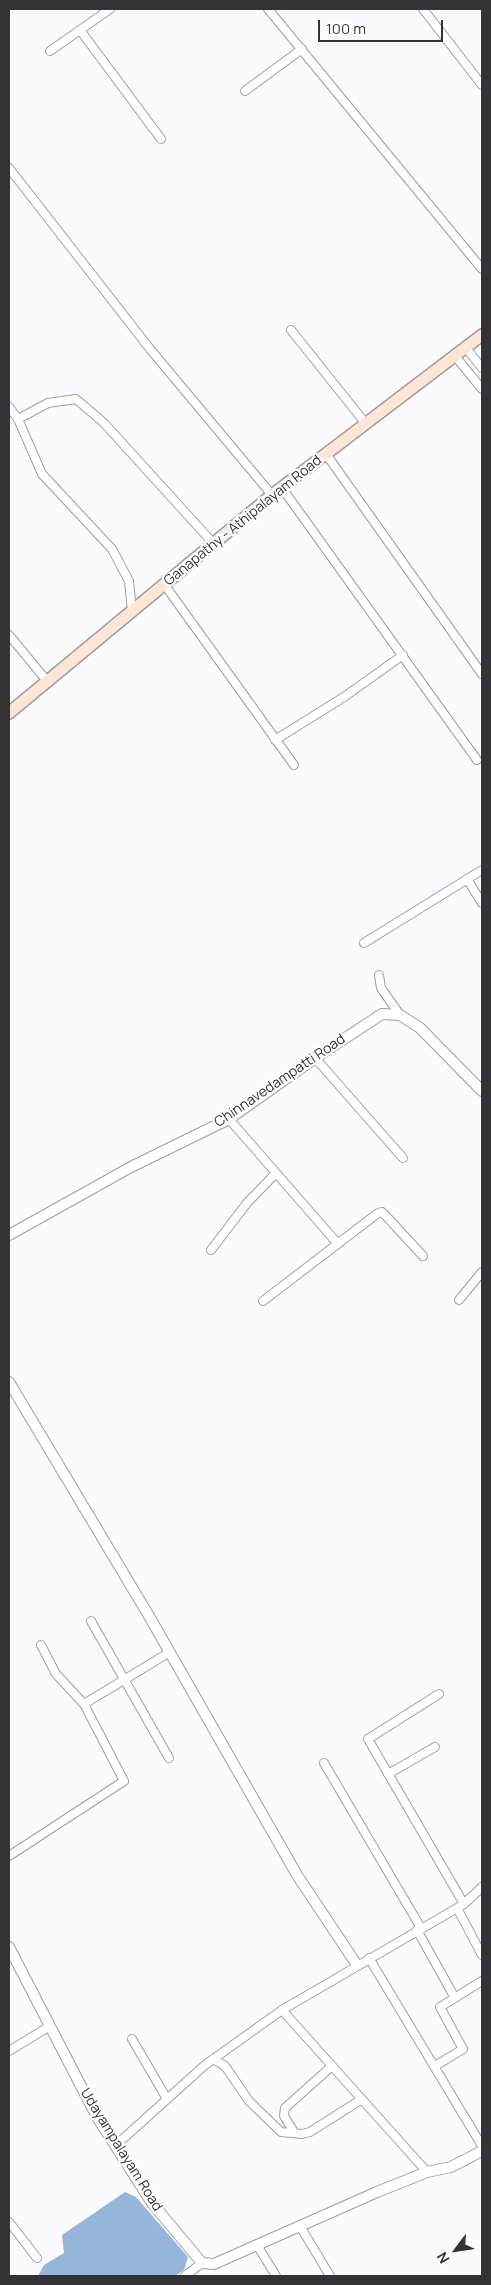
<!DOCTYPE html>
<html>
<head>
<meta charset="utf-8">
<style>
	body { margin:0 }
	#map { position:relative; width:491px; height:2285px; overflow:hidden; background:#fbfafe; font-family:Manrope,sans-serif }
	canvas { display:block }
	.frame { position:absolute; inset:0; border:10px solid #333234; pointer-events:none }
	.north { position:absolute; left:431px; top:2225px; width:50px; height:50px; -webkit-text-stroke:4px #fff; paint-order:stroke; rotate:239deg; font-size:14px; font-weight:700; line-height:20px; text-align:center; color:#333234 }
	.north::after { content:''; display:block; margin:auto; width:18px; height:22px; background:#333234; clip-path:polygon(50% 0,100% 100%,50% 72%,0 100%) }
	.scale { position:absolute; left:318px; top:20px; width:125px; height:22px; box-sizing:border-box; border:2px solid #333234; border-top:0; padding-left:6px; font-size:15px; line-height:18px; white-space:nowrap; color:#333234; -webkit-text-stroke:4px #fff; paint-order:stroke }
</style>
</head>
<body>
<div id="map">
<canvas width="491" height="2285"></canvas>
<div class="frame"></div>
<div class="north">N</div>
<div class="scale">100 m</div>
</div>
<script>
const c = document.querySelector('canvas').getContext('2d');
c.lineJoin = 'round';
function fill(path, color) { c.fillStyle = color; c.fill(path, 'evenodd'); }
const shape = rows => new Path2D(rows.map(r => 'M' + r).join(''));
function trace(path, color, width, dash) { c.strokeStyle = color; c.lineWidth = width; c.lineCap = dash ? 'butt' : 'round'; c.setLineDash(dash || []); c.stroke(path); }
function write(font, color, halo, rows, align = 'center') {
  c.font = font + ' Manrope,sans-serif'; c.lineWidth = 4.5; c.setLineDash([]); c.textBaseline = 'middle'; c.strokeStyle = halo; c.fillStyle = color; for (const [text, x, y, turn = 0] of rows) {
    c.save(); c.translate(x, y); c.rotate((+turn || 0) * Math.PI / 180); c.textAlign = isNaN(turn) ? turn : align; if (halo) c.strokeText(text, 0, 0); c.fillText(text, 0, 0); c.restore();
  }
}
const water = shape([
	[125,2192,136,2197,188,2257,184,2270,175,2276,38,2276,44,2265,64,2253,62,2235]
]);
const minor = shape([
	[268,9,482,269],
	[423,9,482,85],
	[80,30,161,139],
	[50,51,110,9],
	[245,91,302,49],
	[9,168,150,349,272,495],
	[291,330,366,424],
	[466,348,482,368],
	[455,356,482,389],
	[9,407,18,419,48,403,76,399,104,423,213,543],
	[18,419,42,474,112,549,129,581,132,611],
	[326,454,482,674],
	[282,488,477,760],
	[164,584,294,765],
	[9,635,47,681],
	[275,740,344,697,403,655],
	[467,879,482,903],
	[364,943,482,870],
	[379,975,381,988,400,1015],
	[315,1058,403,1158],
	[229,1119,338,1244],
	[211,1250,247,1203,276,1173],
	[459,1300,482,1272],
	[263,1301,378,1213,382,1212,386,1216,423,1256],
	[91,1621,169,1758],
	[84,1704,170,1652],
	[324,1763,421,1928],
	[388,1774,435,1747],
	[9,1856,124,1781,84,1704,56,1674,41,1645],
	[464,1904,482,1887],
	[457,1908,482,1955],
	[417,1930,455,1998],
	[369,1958,482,2146],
	[282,2010,464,1904,368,1739,439,1694],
	[132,2039,167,2099],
	[9,2051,50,2026],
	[213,2059,225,2066,249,2101,281,2132,302,2134,310,2132,362,2099],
	[435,2066,463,2049,440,2007,482,1981],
	[294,2132,284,2116,285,2108,332,2066],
	[115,2146,205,2065,282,2010,427,2172],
	[9,2222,37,2258],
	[300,2226,330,2276],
	[257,2245,276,2276],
	[185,2276,202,2263]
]);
const tertiary = shape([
	[9,1235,131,1167,229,1119,315,1058,382,1014,400,1015,420,1028,482,1091],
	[9,1382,149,1616,297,1875,357,1965],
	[9,1947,97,2117,152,2203,202,2263,214,2264,377,2192,427,2172,451,2167,482,2151]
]);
const secondary = shape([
	[9,713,272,495,482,335]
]);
const streetNames = [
	["Ganapathy - Athipalayam Road",243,521,-39],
	["Chinnavedampatti Road",280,1081,-34],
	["Udayampalayam Road",121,2150,58]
];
fill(water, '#97b5d9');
trace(minor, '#9f9fa2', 10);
trace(tertiary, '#9f9fa2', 12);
trace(secondary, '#9f9fa2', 14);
trace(minor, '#fff', 8);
trace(tertiary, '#fff', 10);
trace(secondary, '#fce7d7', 11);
write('14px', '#333234', '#fff', streetNames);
</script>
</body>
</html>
